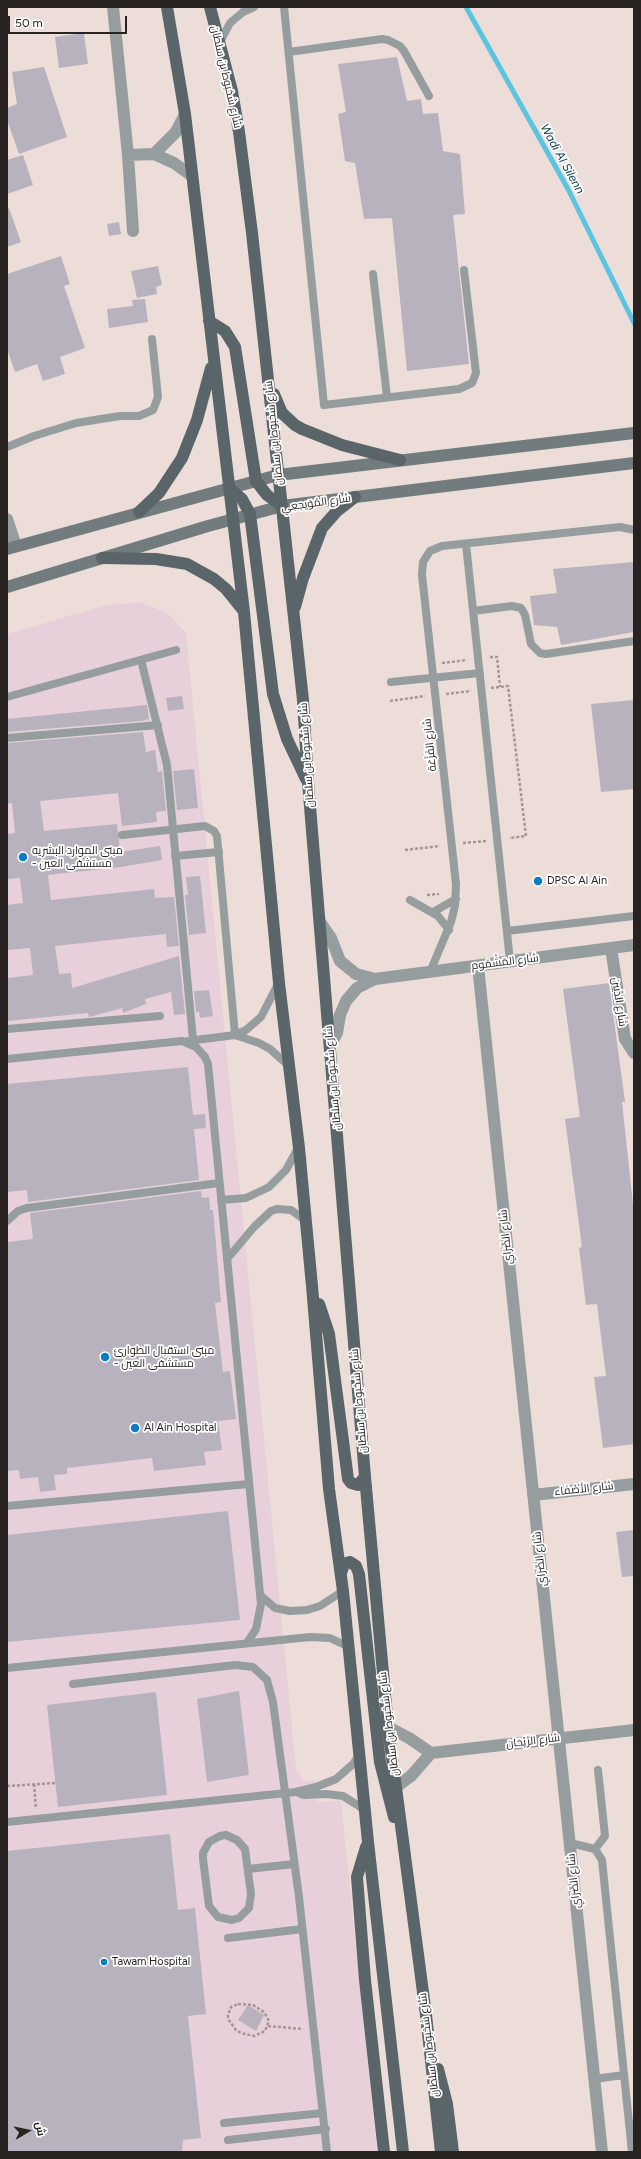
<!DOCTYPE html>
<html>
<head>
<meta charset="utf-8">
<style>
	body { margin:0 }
	#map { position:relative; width:641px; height:2159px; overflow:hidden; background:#edddd8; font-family:Figtree,Cairo,sans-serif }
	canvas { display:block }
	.frame { position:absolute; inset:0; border:8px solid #282321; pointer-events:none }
	.north { position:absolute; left:8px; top:2111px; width:40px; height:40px; -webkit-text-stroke:3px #fff; paint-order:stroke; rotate:81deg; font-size:11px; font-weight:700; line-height:16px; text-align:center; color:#282321 }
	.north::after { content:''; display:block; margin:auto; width:14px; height:18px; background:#282321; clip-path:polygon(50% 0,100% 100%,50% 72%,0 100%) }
	.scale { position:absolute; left:8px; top:16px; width:119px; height:18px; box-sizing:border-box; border:2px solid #282321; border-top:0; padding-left:5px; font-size:12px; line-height:14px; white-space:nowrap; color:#282321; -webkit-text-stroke:3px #fff; paint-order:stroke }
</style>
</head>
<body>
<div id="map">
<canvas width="641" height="2159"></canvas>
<div class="frame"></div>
<div class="north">ش</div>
<div class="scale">50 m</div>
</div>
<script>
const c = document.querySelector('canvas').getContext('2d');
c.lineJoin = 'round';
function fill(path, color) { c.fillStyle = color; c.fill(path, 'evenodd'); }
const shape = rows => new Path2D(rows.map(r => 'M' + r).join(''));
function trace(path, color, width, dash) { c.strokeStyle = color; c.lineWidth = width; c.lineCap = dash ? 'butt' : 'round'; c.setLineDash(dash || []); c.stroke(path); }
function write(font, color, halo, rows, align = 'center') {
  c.font = font + ' Figtree,Cairo,sans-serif'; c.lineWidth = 3.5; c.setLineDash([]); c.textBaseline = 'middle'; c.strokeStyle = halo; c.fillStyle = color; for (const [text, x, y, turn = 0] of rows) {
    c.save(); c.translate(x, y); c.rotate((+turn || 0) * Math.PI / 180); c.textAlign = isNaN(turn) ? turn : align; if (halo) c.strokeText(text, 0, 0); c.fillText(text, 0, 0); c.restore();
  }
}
const medical = shape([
	[140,602,167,613,186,633,296,1769,304,1781,315,1780,318,1802,341,1801,377,2152,7,2152,7,634,103,606]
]);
const stream = shape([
	[466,7,568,189,634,323]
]);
const building = shape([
	[84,33,88,64,59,68,55,37],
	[397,57,407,101,421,99,423,114,438,113,443,151,460,154,465,214,453,215,469,364,407,371,392,218,364,219,355,163,345,161,338,114,346,112,338,64],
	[44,67,67,137,19,154,7,120,7,108,17,104,12,72],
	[23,155,33,185,7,194,7,160],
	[9,208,21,242,7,247,7,209],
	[119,222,121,234,109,236,107,224],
	[61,256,70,284,64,286,85,348,60,357,65,374,43,381,37,364,15,372,7,349,7,274],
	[158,266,162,285,156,287,157,294,137,298,131,271],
	[145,299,148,322,109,328,107,309,133,306,132,300],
	[634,562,634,632,561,645,557,627,534,625,530,596,557,593,553,569],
	[182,696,184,709,168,711,166,698],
	[634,700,634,789,601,792,591,704],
	[147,705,149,719,142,721,7,732,7,719],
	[143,732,146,752,155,750,158,772,162,771,166,811,156,812,157,822,122,826,118,793,40,801,44,831,117,824,120,852,160,846,162,860,121,867,48,875,51,900,154,889,155,898,174,897,179,946,167,947,166,934,55,946,59,974,71,973,72,988,179,956,185,1014,174,1015,171,992,145,999,146,1004,123,1013,122,1008,93,1016,89,1017,88,1013,7,1021,7,978,33,975,30,948,7,950,7,905,23,903,20,878,7,879,7,834,15,833,12,803,7,804,7,743],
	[194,769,198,808,177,810,173,771],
	[200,876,206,933,189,935,185,895,188,895,186,877],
	[609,983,625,1102,622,1102,634,1214,634,1444,603,1448,594,1377,606,1376,597,1304,586,1305,579,1248,582,1247,565,1119,580,1117,563,989],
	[209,990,213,1016,200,1018,199,1012,196,1012,194,991],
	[188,1067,193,1115,205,1114,206,1128,194,1129,199,1180,28,1202,27,1190,7,1192,7,1084],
	[201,1191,202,1198,209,1197,210,1210,213,1210,221,1302,215,1303,223,1372,230,1371,236,1419,218,1421,222,1450,204,1452,206,1465,154,1471,152,1458,67,1468,67,1474,54,1475,56,1490,40,1492,38,1477,20,1479,19,1470,7,1471,7,1242,33,1239,30,1213],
	[228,1511,240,1620,7,1642,7,1535],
	[634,1530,634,1576,622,1577,616,1532],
	[239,1691,249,1775,207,1782,197,1699],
	[156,1692,167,1795,58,1807,47,1705],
	[170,1834,178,1910,195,1908,206,2014,188,2016,201,2138,183,2140,182,2152,7,2152,7,1851],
	[248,2005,264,2015,256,2031,238,2020]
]);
const path = shape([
	[490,657,497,657,500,687],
	[442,663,467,660],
	[491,688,508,686,526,836,509,838],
	[446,694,471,691],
	[390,701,425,696],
	[463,843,486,841],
	[405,850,440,846],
	[427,895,439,894],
	[34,1784,36,1809],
	[7,1786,56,1783],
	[238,2004,253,2005,264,2012,269,2021,265,2031,254,2036,241,2033,236,2030,228,2019,228,2015,231,2007,238,2004],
	[268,2026,303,2029]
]);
const lane = shape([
	[284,7,324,405,459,389,472,383,476,373,464,270],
	[219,44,230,23,243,12,254,7],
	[289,52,382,39,388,40,400,46,404,51,429,96],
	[373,274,387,397],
	[7,447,34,436,76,423,120,416,139,416,153,410,158,397,152,339],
	[466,544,510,961],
	[473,611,512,606,521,608,525,615,531,644,540,653,546,654,634,641],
	[141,660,167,765,193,1040],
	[391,682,480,673],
	[7,697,176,650],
	[7,738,158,725],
	[122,835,205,826,214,831,217,836,235,1035],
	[175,856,219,852],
	[410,900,438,916,449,930],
	[433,912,456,899],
	[507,931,634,916],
	[430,972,451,922,455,906,456,884,422,575,423,562,430,551,442,546,620,527,634,530],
	[7,1029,160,1016],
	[235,1035,259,1043,270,1049,289,1066],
	[188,1041,235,1035,246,1030,261,1017,278,984],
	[7,1059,182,1041,196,1047,205,1057,208,1064,261,1604,256,1629,247,1643],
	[221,1200,246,1198,269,1187,286,1170,298,1148],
	[7,1221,18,1211,27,1208,219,1183],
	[227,1259,254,1227,271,1211,277,1209,291,1210,306,1221],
	[7,1506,249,1484],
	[260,1595,275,1608,290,1611,307,1610,320,1606,343,1591],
	[7,1668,310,1637,330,1638,349,1647],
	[73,1684,235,1665,253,1667,267,1680,273,1702,299,1897,327,2152],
	[297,1792,303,1795,326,1794,343,1796,359,1806,366,1812],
	[7,1822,296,1792,316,1787,336,1779,353,1764,360,1754],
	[226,1835,237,1840,245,1849,251,1894,249,1908,239,1918,232,1920,218,1917,209,1906,203,1859,203,1853,209,1842,220,1836,226,1835],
	[570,1843,595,1849,602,1860,632,2152],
	[595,1849,605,1836,598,1770],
	[248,1869,294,1864],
	[228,1938,302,1929],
	[594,2079,624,2075],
	[224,2123,323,2113],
	[228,2140,326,2129]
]);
const street = shape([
	[113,7,128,155,133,231],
	[154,154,176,132,185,114],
	[128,155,154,154,174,163,192,176],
	[7,519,16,546],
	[320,922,331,938,340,961,356,974,375,979],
	[611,948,625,1039,634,1053],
	[478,966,602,2152],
	[330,1046,337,1033,340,1015,346,1001,357,988,375,979,634,945],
	[533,1495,634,1484],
	[388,1727,409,1738,431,1753],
	[397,1786,411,1776,431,1753,634,1730]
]);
const secondary = shape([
	[7,549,278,475,634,433],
	[7,587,208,526,282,506,634,463]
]);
const primary = shape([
	[167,7,185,114,244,612,279,983,299,1148,312,1286,329,1489,343,1591,368,1842,403,2152],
	[210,7,232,91,239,132,252,233,303,700,308,782,365,1477,388,1727,426,2015,441,2152],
	[209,321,225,331,235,347,256,481,267,495,282,506],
	[274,394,282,413,295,425,302,429,342,445,400,460],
	[229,488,242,499,250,514,273,694,287,739,306,779],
	[139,512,159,493,182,458,197,420,211,368],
	[102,558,156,559,187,564,214,579,226,589,243,610],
	[295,607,303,578,322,528,337,511,355,497],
	[319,1304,329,1334,348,1479,351,1483,358,1485,365,1477],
	[341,1573,344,1564,350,1562,356,1566,359,1574,380,1762,394,1817],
	[366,1847,357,1877,365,1980,384,2152],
	[438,2069,447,2104,453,2152]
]);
const markers = [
	[23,857,5,"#087ec7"],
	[538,881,5,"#087ec7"],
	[105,1357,5,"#087ec7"],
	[135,1428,5,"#087ec7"],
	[104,1962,4,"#087ec7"]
];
const streetNames = [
	["شارع شخبوط بن سلطان",226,77,77],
	["شارع شخبوط بن سلطان",274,433,-96],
	["شارع المُوَيجعِي",316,503,-8],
	["شارع الفَزْعَة",430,745,-96],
	["شارع شخبوط بن سلطان",307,755,-94],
	["شارع المَشْمُوم",505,962,-7],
	["شارع الدِّيين",619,1002,81],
	["شارع شخبوط بن سلطان",333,1078,-95],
	["شارع الصِّرَاي",506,1237,-96],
	["شارع شخبوط بن سلطان",359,1401,-95],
	["شارع الأَصْفَاء",584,1489,-6],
	["شارع الصِّرَاي",540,1559,-96],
	["شارع شخبوط بن سلطان",389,1724,-97],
	["شارع الرَّيْحَان",533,1741,-7],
	["شارع الصِّرَاي",574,1881,-96],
	["شارع شخبوط بن سلطان",429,2045,-97]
];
const poiNames = [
	["مبنى الموارد البشريه",32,851],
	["- مستشفى العين",32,864],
	["DPSC Al Ain",547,881],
	["مبنى استقبال الطوارئ",114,1351],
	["- مستشفى العين",114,1364],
	["Al Ain Hospital",144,1428],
	["Tawam Hospital",112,1962]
];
const waterNames = [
	["Wadi Al Silenn",562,159,61]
];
fill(medical, '#e8d0da');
trace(stream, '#5bc4e0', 5);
fill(building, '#b8b2be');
trace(path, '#a29793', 2.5, [3, 2]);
trace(lane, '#969d9f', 8);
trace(street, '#969d9f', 12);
trace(secondary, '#727c7f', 12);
trace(primary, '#596568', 12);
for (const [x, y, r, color] of markers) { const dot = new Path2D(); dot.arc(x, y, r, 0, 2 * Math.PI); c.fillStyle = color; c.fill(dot); trace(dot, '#fff', 1.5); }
write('11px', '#282321', '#fff', streetNames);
write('11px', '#282321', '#fff', poiNames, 'left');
write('italic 12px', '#10404c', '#fff', waterNames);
</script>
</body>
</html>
